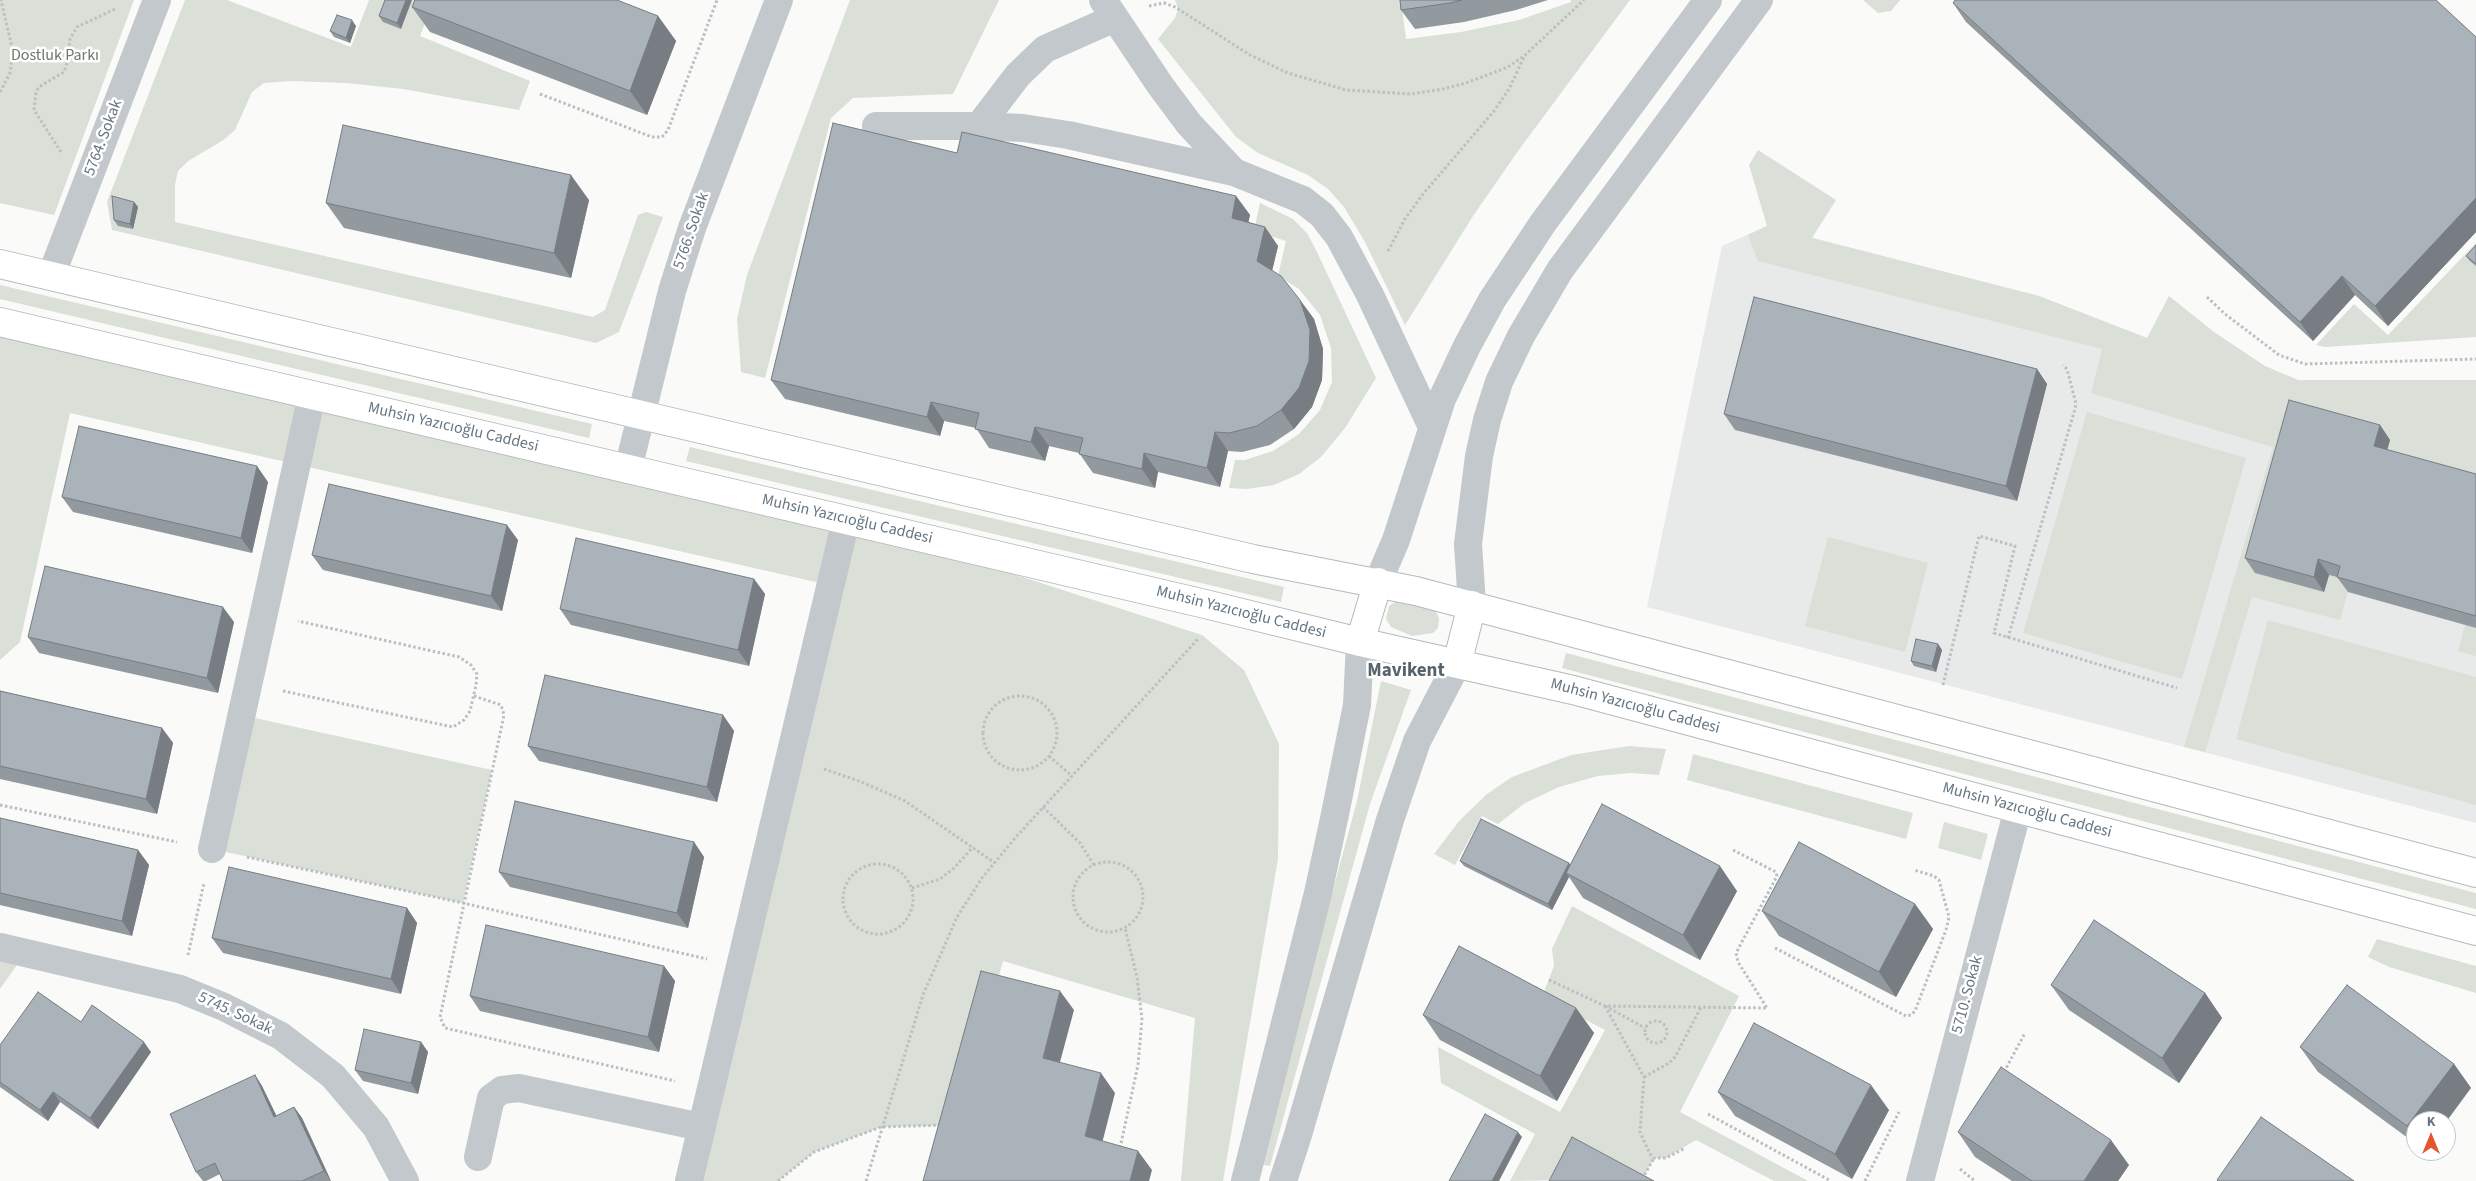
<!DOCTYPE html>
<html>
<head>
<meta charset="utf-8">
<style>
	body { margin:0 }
	#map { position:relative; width:2476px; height:1181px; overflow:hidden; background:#fafaf8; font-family:"Source Sans 3",sans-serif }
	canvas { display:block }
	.north { position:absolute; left:2406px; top:1111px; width:50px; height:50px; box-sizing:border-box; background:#fff; border:1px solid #c1c8cd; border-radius:50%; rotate:0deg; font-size:14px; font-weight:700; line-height:20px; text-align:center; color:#657683 }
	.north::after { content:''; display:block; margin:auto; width:18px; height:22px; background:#e4572e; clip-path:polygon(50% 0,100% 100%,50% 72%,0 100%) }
</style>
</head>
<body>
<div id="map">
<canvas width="2476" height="1181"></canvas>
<div class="north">K</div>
</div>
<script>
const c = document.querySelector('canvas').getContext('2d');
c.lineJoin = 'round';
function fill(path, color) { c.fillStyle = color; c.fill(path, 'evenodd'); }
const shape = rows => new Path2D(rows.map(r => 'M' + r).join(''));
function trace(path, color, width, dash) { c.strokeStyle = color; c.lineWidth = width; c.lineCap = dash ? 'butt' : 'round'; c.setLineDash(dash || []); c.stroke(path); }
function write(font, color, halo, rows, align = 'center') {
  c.font = font + ' "Source Sans 3",sans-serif'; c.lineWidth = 5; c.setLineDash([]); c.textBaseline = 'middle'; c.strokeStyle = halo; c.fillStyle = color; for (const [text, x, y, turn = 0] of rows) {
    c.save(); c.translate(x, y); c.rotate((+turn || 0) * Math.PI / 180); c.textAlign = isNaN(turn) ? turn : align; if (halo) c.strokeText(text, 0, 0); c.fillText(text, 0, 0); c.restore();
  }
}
const built = shape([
	[1767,226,2039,296,2289,394,2476,408,2476,823,1647,607,1722,246]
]);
const green = shape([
	[0,0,134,0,54,215,0,203],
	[185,0,227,0,351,47,369,0,434,0,420,36,530,81,519,110,403,89,346,83,291,81,264,83,252,92,235,130,222,141,188,161,178,171,175,185,175,222,593,317,605,310,638,215,646,212,663,217,619,332,596,343,112,230,107,202],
	[850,0,999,0,953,94,853,98,831,118,765,378,741,372,737,319,747,275],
	[1175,0,1401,0,1406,39,1461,32,1519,20,1571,2,1571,0,1630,0,1518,151,1473,216,1405,325,1365,242,1344,207,1328,189,1308,175,1258,153,1236,137,1158,39,1175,18,1178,9],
	[1863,0,1900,0,1891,11,1878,13],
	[1758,150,1836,200,1812,238,2039,296,2147,338,2169,296,2214,332,2265,366,2298,380,2476,380,2476,486,2256,573,2324,592,2329,575,2351,581,2340,620,2252,597,2205,752,2184,747,2273,447,2091,393,2102,349,1758,261,1748,235,1767,226,1749,165],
	[1260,203,1293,219,1307,233,1316,250,1376,378,1345,428,1321,457,1299,474,1274,485,1247,489,1229,488,1235,460,1245,460,1273,451,1299,434,1320,410,1332,382,1331,348,1320,315,1299,289,1278,276,1286,241,1254,231],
	[2476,243,2476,337,2325,347,2316,345,2354,304,2388,335],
	[0,285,592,424,589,438,0,299],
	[0,322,846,520,1202,635,1244,670,1279,744,1278,859,1223,1181,1181,1181,1195,1018,1003,961,958,1125,881,1127,814,1152,778,1181,689,1181,829,585,70,413,20,642,0,660],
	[2087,412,2246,458,2182,679,2023,633],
	[690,447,1284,587,1281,602,686,461],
	[1828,537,1928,563,1905,652,1805,626],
	[1407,600,1428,605,1436,612,1439,618,1438,628,1433,633,1412,636,1391,627,1386,619,1389,606,1397,601],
	[2268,620,2476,677,2476,805,2236,739],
	[2465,625,2476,628,2476,656,2458,651],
	[1566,653,2476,893,2476,909,1562,668],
	[1381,681,1411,690,1370,804,1270,1166,1259,1164,1357,801],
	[241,715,492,770,463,903,212,849],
	[1629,746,1666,749,1659,775,1630,773,1598,776,1559,787,1525,803,1498,824,1482,816,1455,865,1434,854,1460,820,1487,794,1512,777,1571,755],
	[1693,754,1913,813,1906,839,1687,780],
	[1944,822,1988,834,1981,860,1938,848],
	[1572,906,1739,996,1680,1112,1808,1181,1774,1181,1696,1140,1666,1158,1654,1158,1642,1179,1510,1181,1535,1134,1441,1083,1438,1047,1560,1112,1605,1030,1542,997,1554,966,1552,949],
	[2377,939,2476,966,2476,993,2389,967,2368,957],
	[0,947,26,952,0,989]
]);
const path = shape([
	[1149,6,1164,3,1175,7,1250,55,1288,73,1346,90,1411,94,1443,89,1466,83,1508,67,1524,56,1584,0],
	[0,92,10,73,13,52,1,0],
	[540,94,652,137,662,137,668,130,717,0],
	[61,152,34,110,36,92,39,87,64,72,67,63,70,39,77,27,115,9],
	[1388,251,1405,219,1423,194,1494,111,1509,89,1524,57],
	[2207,297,2225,314,2279,355,2305,364,2476,359],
	[2008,638,2075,409,2076,404,2067,369,2063,365],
	[1943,685,1979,536,2015,546,1994,633,2177,688],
	[283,691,453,727,464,720,470,711,476,685,477,674,471,665,459,657,298,621],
	[474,696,501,705,504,715,440,1017,445,1028,675,1081],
	'983 733a37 37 0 1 1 74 0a37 37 0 1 1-74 0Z',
	[1049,756,1072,776],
	[824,769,859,781,905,801,995,863],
	[0,805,177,842],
	[1043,807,1080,843,1094,865],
	[1733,850,1776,872,1777,876,1736,953,1738,962,1767,1008],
	[247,857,463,903,707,959],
	'1073 897a35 35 0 1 1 70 0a35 35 0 1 1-70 0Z',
	'843 899a35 35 0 1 1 70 0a35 35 0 1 1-70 0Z',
	[912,888,940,879,954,868,973,847],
	[1775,948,1906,1016,1911,1015,1915,1011,1946,930,1949,917,1939,880,1934,876,1914,870],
	[188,955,204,883],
	[1549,980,1605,1006,1767,1008],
	[1605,1006,1644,1077,1640,1132,1650,1154,1654,1158,1666,1158,1685,1148],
	[1605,1006,1645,1028],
	'1645 1032a11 11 0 1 1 22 0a11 11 0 1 1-22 0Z',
	[2004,1072,2025,1033],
	[1644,1077,1669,1063,1675,1057,1701,1007],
	[1708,1114,1831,1181],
	[1120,1148,1138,1065,1142,1019,1137,977,1125,928],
	[1960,1169,1975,1181],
	[1642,1179,1654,1158],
	[778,1181,814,1152,881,1127,943,1125],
	[866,1181,923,995,957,917,982,878,1015,838,1198,639],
	[1865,1181,1899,1112]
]);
const minor = shape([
	[1103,0,1160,85,1189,124,1234,172,1303,200,1322,215,1339,237,1370,295,1432,427],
	[876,126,979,126,1023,128,1068,135,1234,172],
	[979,126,1018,75,1045,49,1115,18],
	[51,276,157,0],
	[628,469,672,291,692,228,779,0],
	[1378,582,1396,540,1442,399,1467,346,1492,300,1543,223,1708,0],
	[1472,605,1468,544,1479,456,1487,420,1499,382,1521,336,1560,270,1759,0],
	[212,849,312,395],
	[0,947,180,989,224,1007,281,1036,333,1076,376,1127,405,1181],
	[478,1157,491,1098,502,1090,519,1088,701,1127],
	[689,1181,846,520],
	[1245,1181,1318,893,1335,814,1357,705,1360,642],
	[1283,1181,1297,1138,1390,820,1417,741,1457,664],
	[1920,1181,2018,809]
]);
const major = shape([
	[0,264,1253,559,1416,591,2476,873],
	[0,322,1201,603,1360,642,1573,690,2476,931],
	[1360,642,1378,582],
	[1457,664,1472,605]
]);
const wall = shape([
	[385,0,401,29,383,22,379,16],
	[1400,0,1548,0,1516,10,1464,22,1415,29,1401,10],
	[1953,3,2476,37,2476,232,2388,326,2355,295,2313,341,1966,22],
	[412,7,658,16,676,41,647,115,430,32],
	[356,26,350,43,334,37,330,31],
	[957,153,1236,196,1250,215,1248,222,1265,227,1278,246,1272,270,1300,300,1314,319,1323,349,1322,380,1312,407,1294,429,1270,445,1242,452,1228,451,1220,487,1158,472,1155,488,1093,473,1079,453,1049,446,1045,461,989,448,976,428,944,421,940,436,785,399,771,380],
	[589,200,571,278,344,228,326,203],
	[134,202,138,207,133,229,118,226,114,220],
	[2476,245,2476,266,2470,261,2466,256],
	[2037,369,2047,384,2017,501,1735,430,1724,414],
	[2380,425,2390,440,2387,450,2476,474,2476,628,2348,592,2337,577,2329,575,2324,592,2255,573,2245,558],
	[268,482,252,553,73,512,62,497],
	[518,540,502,611,323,570,312,555],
	[754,579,765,594,749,666,571,625,560,609],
	[234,622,218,693,39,653,28,637],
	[1938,644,1942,650,1936,672,1914,666,1911,661],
	[0,691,162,728,173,743,157,814,0,779],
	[723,715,734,731,717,802,539,761,528,746],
	[0,818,138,850,149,865,132,936,0,905],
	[694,842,704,857,688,928,510,887,499,872],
	[1460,861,1570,865,1737,891,1700,960,1583,898,1569,877,1552,910,1464,866],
	[1915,904,1933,929,1896,997,1779,936,1762,911],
	[407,908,417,923,401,994,223,953,212,938],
	[664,966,675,981,659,1052,480,1011,470,996],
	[2051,985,2205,993,2222,1018,2179,1083,2069,1010],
	[1576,1008,1594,1033,1557,1101,1440,1040,1423,1015],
	[81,1022,151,1052,98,1129,60,1102,48,1121,0,1087,0,1045],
	[421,1042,428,1052,418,1094,363,1081,355,1070],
	[2300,1047,2454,1064,2471,1088,2416,1121,2416,1144,2318,1072],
	[255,1075,262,1086,276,1116,294,1107,302,1118,331,1181,223,1181,220,1174,206,1181,203,1181,196,1172],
	[1718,1092,1889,1110,1852,1179,1735,1116],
	[1958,1132,2129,1165,2118,1181,2012,1181,1975,1157]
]);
const shadedWall = shape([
	[406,0,412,0,401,29,397,23],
	[658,16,676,41,647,115,630,91],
	[352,20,356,26,350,43,346,38],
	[571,175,589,200,571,278,554,253],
	[1236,196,1250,215,1245,237,1232,218],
	[2476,198,2476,232,2388,326,2375,306],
	[134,202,138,207,133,229,130,224],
	[1265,227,1278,246,1270,280,1257,261],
	[2342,276,2355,295,2313,341,2300,322],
	[1300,300,1314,319,1323,349,1322,380,1312,407,1294,429,1281,410],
	[2037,369,2047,384,2017,501,2006,486],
	[931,402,944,421,940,436,927,417],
	[2380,425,2390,440,2384,461,2374,446],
	[1035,427,1049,446,1045,461,1031,442],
	[1215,432,1228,451,1220,487,1207,468],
	[1144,453,1158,472,1155,488,1142,469],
	[257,466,268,482,252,553,241,538],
	[507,525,518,540,502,611,491,596],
	[2318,559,2329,575,2324,592,2314,577],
	[754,579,765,594,749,666,738,650],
	[223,607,234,622,218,693,207,678],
	[1938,644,1942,650,1936,672,1932,666],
	[723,715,734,731,717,802,707,787],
	[162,728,173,743,157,814,146,799],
	[694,842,704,857,688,928,677,913],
	[138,850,149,865,132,936,122,921],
	[1569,863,1573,869,1566,873,1569,877,1552,910,1548,904],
	[1720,866,1737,891,1700,960,1683,935],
	[1915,904,1933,929,1896,997,1879,972],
	[407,908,417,923,401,994,391,979],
	[664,966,675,981,659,1052,648,1037],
	[1060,991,1074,1010,1056,1077,1043,1058],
	[2205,993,2222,1018,2179,1083,2162,1058],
	[1576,1008,1594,1033,1557,1101,1540,1076],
	[144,1042,151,1052,98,1129,90,1118],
	[421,1042,428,1052,418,1094,411,1083],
	[2454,1064,2471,1088,2446,1122,2446,1121,2416,1121,2416,1138,2407,1126],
	[1101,1073,1115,1093,1099,1155,1085,1136],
	[255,1075,262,1086,282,1127,274,1117],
	[1871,1085,1889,1110,1852,1179,1835,1154],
	[53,1092,60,1102,48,1121,40,1110],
	[294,1107,302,1118,331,1181,324,1171],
	[1518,1132,1522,1137,1499,1181,1492,1181],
	[2111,1140,2129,1165,2118,1181,2084,1181],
	[1138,1151,1152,1170,1149,1181,1130,1181]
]);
const building = shape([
	[385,0,406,0,397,23,379,16,385,0],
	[415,0,617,0,658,16,630,91,412,7,415,0],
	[1400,0,1462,0,1450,3,1401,10,1400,0],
	[1955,0,2436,0,2476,37,2476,198,2375,306,2342,276,2300,322,1953,3,1955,0],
	[337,15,352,20,346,38,330,31,337,15],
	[833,123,957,153,962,132,1236,196,1232,218,1265,227,1257,261,1281,276,1300,300,1310,330,1309,361,1299,388,1281,410,1257,426,1229,433,1215,432,1207,468,1144,453,1142,469,1079,454,1083,438,1035,427,1031,442,975,429,979,413,931,402,927,417,771,380,833,123],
	[343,125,571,175,554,253,326,203,343,125],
	[112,196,134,202,130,224,114,220,112,196],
	[2476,245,2476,264,2466,256,2476,245],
	[1754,297,2037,369,2006,486,1724,414,1754,297],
	[2289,400,2380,425,2374,446,2476,474,2476,616,2337,577,2340,566,2318,559,2314,577,2245,558,2289,400],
	[79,426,257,466,241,538,62,497,79,426],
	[329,484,507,525,491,596,312,555,329,484],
	[576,538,754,579,738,650,560,609,576,538],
	[45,566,223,607,207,678,28,637,45,566],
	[1916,639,1938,644,1932,666,1911,661,1916,639],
	[545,675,723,715,707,787,528,746,545,675],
	[0,691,162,728,146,799,0,766,0,691],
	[515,801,694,842,677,913,499,872,515,801],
	[1602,804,1720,866,1683,935,1566,873,1602,804],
	[0,818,138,850,122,921,0,893,0,818],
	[1481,819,1569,863,1548,904,1460,861,1481,819],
	[1799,842,1915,904,1879,972,1762,911,1799,842],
	[229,867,407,908,391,979,212,938,229,867],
	[2094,920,2205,993,2162,1058,2051,985,2094,920],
	[486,925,664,966,648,1037,470,996,486,925],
	[1459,946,1576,1008,1540,1076,1423,1015,1459,946],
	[981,971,1060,991,1043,1058,1101,1073,1085,1136,1138,1151,1130,1181,923,1181,981,971],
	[2347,985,2454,1064,2407,1126,2300,1047,2347,985],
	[38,992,81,1022,92,1005,144,1042,90,1118,53,1092,40,1110,0,1082,0,1045,38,992],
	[1754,1023,1871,1085,1835,1154,1718,1092,1754,1023],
	[364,1029,421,1042,411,1083,355,1070,364,1029],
	[2001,1067,2111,1140,2084,1181,2032,1181,1958,1132,2001,1067],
	[255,1075,274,1117,294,1107,324,1171,302,1181,223,1181,215,1163,196,1172,170,1114,255,1075],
	[1485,1114,1518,1132,1492,1181,1449,1181,1485,1114],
	[2261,1117,2354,1181,2218,1181,2217,1180,2261,1117],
	[1572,1137,1654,1181,1549,1181,1572,1137]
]);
const parkNames = [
	["Dostluk Parkı",55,56]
];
const streetNames = [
	["5764. Sokak",104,138,-69],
	["5766. Sokak",692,231,-71],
	["Muhsin Yazıcıoğlu Caddesi",453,428,13],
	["Muhsin Yazıcıoğlu Caddesi",847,520,13],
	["Muhsin Yazıcıoğlu Caddesi",1241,613,14],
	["Muhsin Yazıcıoğlu Caddesi",1635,707,15],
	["Muhsin Yazıcıoğlu Caddesi",2027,811,15],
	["5710. Sokak",1968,995,-75],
	["5745. Sokak",235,1014,25]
];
const quarterNames = [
	["Mavikent",1406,672]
];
fill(built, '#e8e9e9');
fill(green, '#dadfd7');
trace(major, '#b5babe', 30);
trace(path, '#bbbfc2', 3, [2.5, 2.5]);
trace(minor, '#c3c8cc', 28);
trace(major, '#fff', 28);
fill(wall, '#929a9f');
fill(shadedWall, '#777d82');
fill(building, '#aab3b9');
trace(building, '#777d82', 1);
write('16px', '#687a64', '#fff', parkNames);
write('16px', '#657683', '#fff', streetNames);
write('bold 19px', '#57646e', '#fff', quarterNames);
</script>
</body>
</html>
